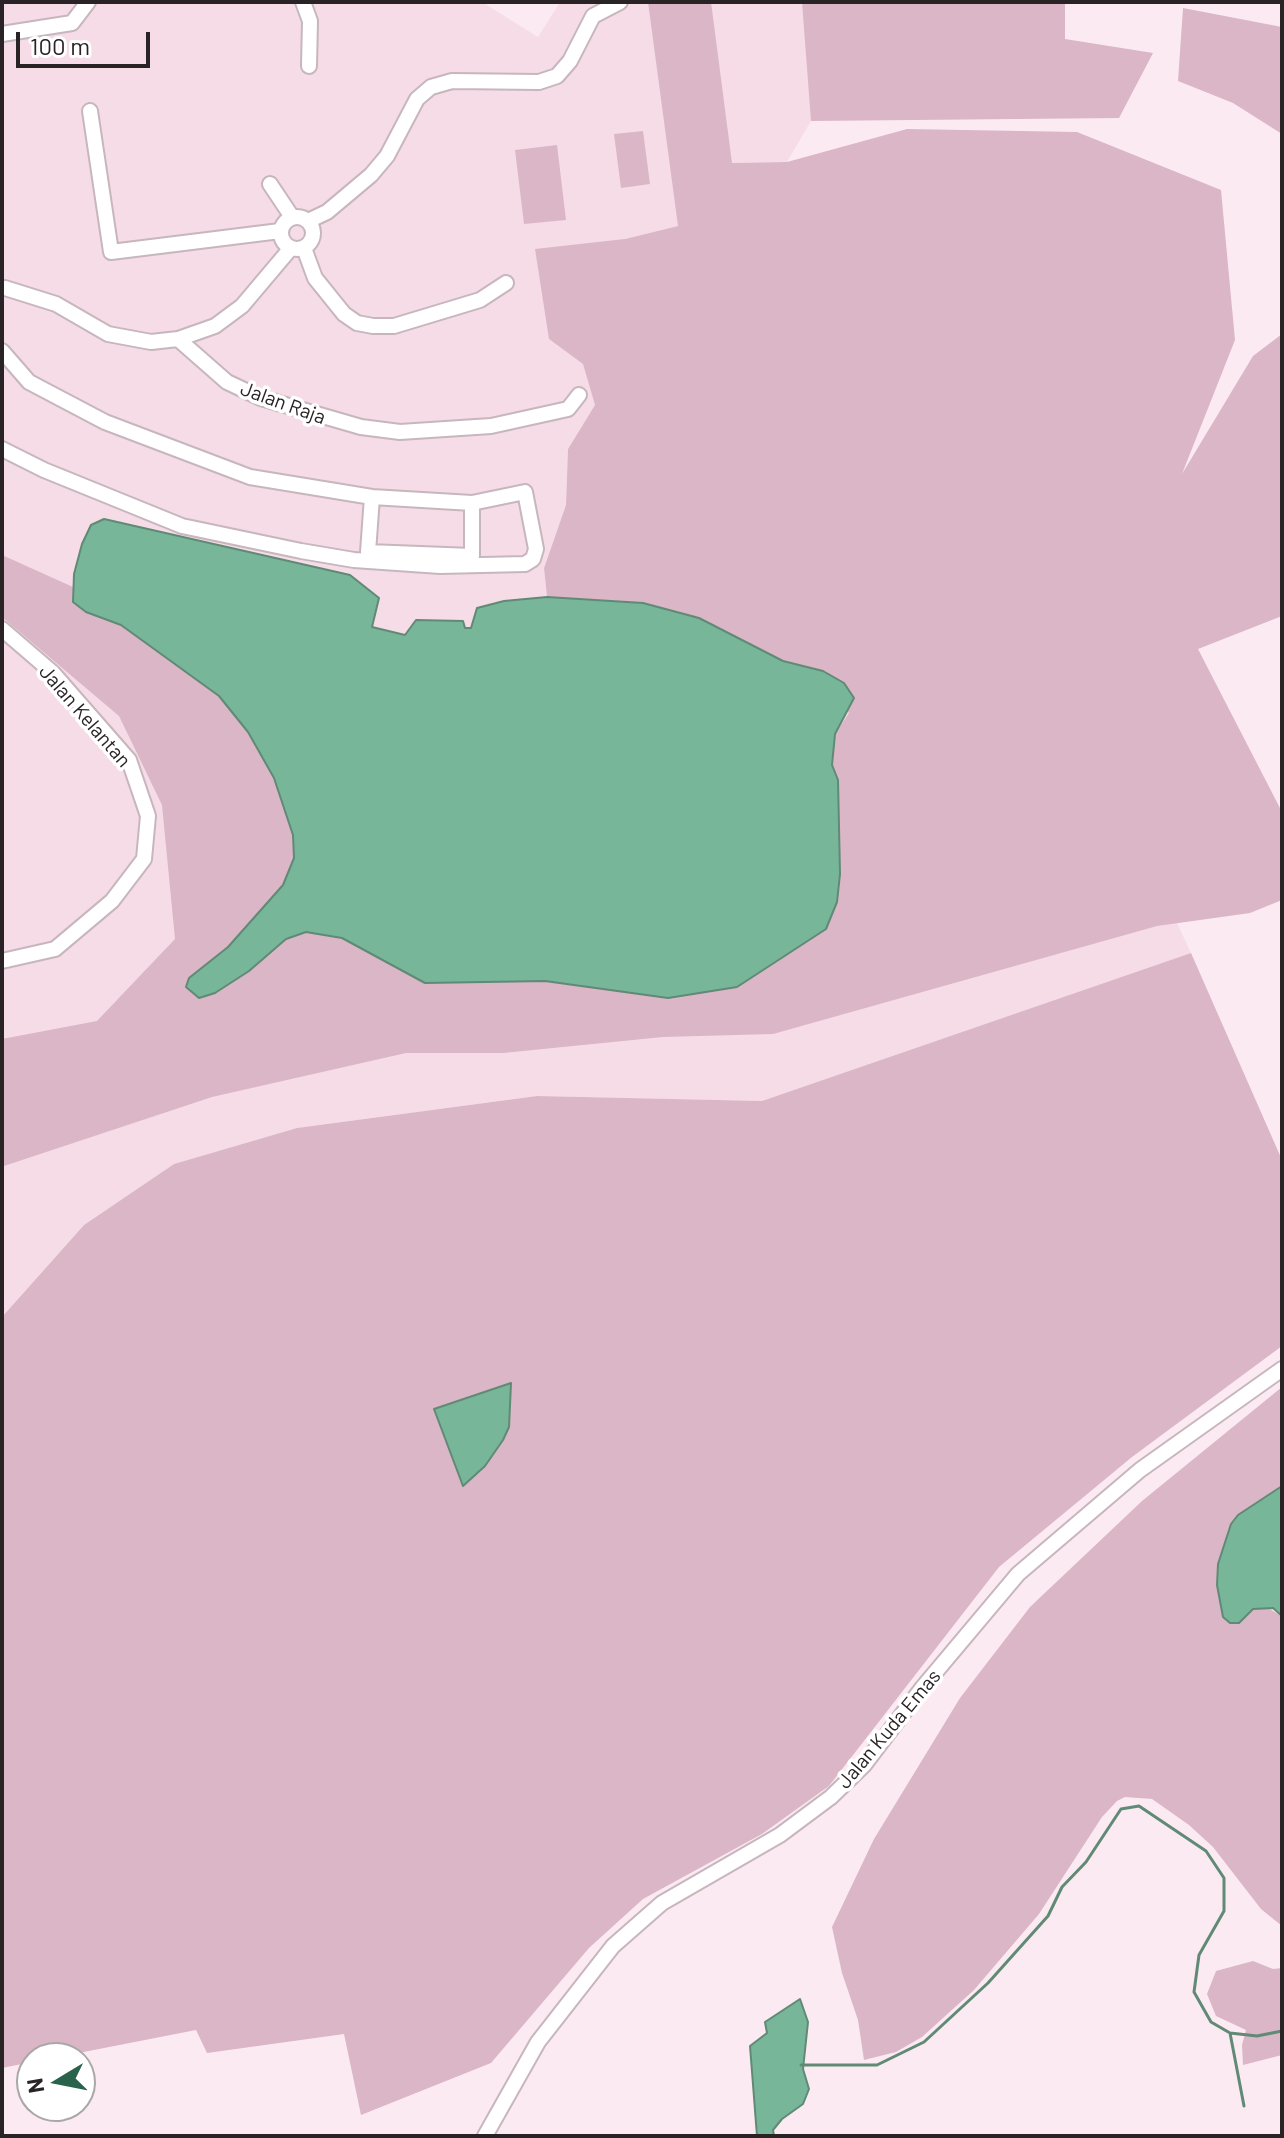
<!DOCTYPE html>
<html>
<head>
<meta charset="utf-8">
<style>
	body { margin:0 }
	#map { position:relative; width:1284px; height:2138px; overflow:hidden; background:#fceaf2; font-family:Barlow,sans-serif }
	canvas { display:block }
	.frame { position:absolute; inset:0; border:4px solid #292326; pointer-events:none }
	.north { position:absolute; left:16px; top:2042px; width:80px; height:80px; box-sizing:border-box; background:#fff; border:2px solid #a9a7a8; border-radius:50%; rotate:260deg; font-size:22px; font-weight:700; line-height:32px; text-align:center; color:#292326 }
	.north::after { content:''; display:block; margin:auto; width:28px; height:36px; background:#2a634b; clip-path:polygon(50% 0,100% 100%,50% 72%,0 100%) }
	.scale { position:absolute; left:16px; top:32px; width:134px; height:36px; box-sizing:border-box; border:4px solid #292326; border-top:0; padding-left:10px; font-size:24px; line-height:28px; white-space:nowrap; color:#292326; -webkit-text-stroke:6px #fff; paint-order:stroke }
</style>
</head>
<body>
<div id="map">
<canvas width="1284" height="2138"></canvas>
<div class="frame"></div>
<div class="north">N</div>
<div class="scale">100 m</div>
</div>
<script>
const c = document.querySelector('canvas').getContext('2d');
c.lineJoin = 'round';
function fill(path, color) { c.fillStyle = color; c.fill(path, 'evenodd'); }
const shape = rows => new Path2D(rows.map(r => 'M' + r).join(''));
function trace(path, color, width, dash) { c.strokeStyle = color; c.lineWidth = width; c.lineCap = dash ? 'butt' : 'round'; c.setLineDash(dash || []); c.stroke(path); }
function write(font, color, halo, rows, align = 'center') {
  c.font = font + ' Barlow,sans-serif'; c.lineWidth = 7; c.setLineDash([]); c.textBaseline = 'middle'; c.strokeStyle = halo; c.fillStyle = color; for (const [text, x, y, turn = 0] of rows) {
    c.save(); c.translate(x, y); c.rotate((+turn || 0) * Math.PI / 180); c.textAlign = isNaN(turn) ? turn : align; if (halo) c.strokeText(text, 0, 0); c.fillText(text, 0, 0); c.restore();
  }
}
const built = shape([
	[2,2,482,2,538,37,560,2,809,2,811,121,787,162,732,163,678,226,625,239,549,339,584,364,595,405,568,449,566,505,544,568,547,597,504,601,471,628,405,636,372,627,350,575,104,519,172,661,1036,620,1191,953,762,1101,537,1096,297,1128,174,1164,84,1225,2,1317]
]);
const green = shape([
	[648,2,711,2,732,163,787,162,907,129,1077,132,1221,190,1235,340,1182,474,1253,356,1282,334,1282,616,1198,649,1282,812,1282,900,1250,913,1157,926,773,1034,663,1037,503,1053,406,1053,212,1097,4,1166,2,1039,97,1021,175,939,162,805,119,716,2,617,2,555,73,587,73,602,86,612,121,625,219,696,248,732,274,778,293,835,294,858,283,885,228,947,189,978,215,993,286,939,306,932,342,938,425,983,545,981,591,985,840,874,838,780,832,765,835,734,849,713,823,671,783,661,699,618,643,603,547,597,544,568,566,505,568,449,595,405,583,364,549,339,535,249,625,239,678,226],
	[802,2,1065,2,1065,39,1153,53,1119,118,811,121],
	[1183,8,1282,27,1282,134,1233,103,1178,81],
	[643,131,650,184,621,188,614,134],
	[557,145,566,220,524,224,515,150],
	[1191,953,1282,1160,1282,1346,1132,1457,999,1567,829,1786,762,1834,643,1899,589,1948,491,2063,361,2115,344,2034,207,2053,196,2030,53,2058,32,2058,32,2062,2,2068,2,1317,84,1225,174,1164,297,1128,537,1096,762,1101],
	[1282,1387,1282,1486,1238,1515,1231,1524,1218,1564,1217,1585,1226,1621,1242,1620,1253,1609,1266,1607,1282,1616,1282,1926,1261,1909,1213,1847,1189,1825,1152,1799,1125,1797,1117,1801,1102,1817,1039,1914,974,1990,922,2037,896,2052,864,2060,858,2020,842,1973,832,1927,874,1839,960,1698,1030,1607,1142,1501],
	[1253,1961,1273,1969,1282,1968,1282,2055,1243,2065,1242,2045,1246,2030,1216,2016,1207,1994,1216,1971]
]);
const water = shape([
	[104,519,350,575,379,598,372,627,405,635,416,620,463,621,465,628,471,628,477,608,504,601,547,597,643,603,699,618,783,661,823,671,844,683,854,698,835,734,832,765,838,780,840,874,837,902,826,929,737,987,668,998,545,981,425,983,342,938,306,932,286,939,249,971,215,993,199,998,186,987,189,978,228,947,283,885,294,858,293,835,274,778,248,732,219,696,121,625,86,612,73,602,74,574,82,544,91,525,104,519],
	[511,1383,509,1427,503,1440,485,1466,463,1486,434,1409,511,1383],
	[1282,1486,1282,1616,1273,1608,1253,1609,1239,1623,1230,1623,1223,1617,1217,1585,1218,1564,1231,1524,1238,1515,1282,1486],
	[800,1999,808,2022,803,2069,809,2089,803,2104,782,2119,773,2130,774,2136,757,2136,750,2046,767,2033,765,2022,800,1999]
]);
const stream = shape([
	[1230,2033,1244,2106],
	[801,2065,877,2065,924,2042,988,1983,1048,1916,1062,1887,1086,1862,1121,1809,1139,1806,1206,1851,1224,1878,1224,1911,1199,1955,1194,1992,1211,2022,1230,2033,1257,2036,1282,2031]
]);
const minor = shape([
	[303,2,310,21,309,66],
	[2,34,72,23,88,2],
	[90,111,111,252,280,231],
	[270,184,292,217],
	'281 233a16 16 0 1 1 32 0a16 16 0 1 1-32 0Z',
	[308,221,327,212,371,175,387,156,417,99,431,87,452,81,539,82,557,76,570,61,593,16,620,2],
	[304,248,315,278,344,314,357,323,373,326,394,326,480,300,506,283],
	[5,288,56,304,108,334,151,342,178,339,215,326,242,306,291,248],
	[178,339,227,382,261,398,361,427,400,432,491,426,568,409,579,395],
	[2,351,29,382,105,422,250,477,372,497,472,503,525,492,536,549,533,559,525,564,440,566,354,560,301,551,182,526,44,470,2,449],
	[372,497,368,552,472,556,472,503],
	[2,629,53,673,129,760,148,816,144,859,112,901,55,949,2,961],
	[485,2136,538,2042,613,1946,662,1903,780,1835,831,1797,864,1765,923,1687,1018,1574,1140,1470,1282,1369]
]);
const streetNames = [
	["Jalan Raja",283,403,20],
	["Jalan Kelantan",85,716,49],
	["Jalan Kuda Emas",889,1729,-50]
];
fill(built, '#f6dce7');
fill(green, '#dab6c7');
fill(water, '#78b699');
trace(water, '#608a76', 2);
trace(stream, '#608a76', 3);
trace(minor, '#c7b6be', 18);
trace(minor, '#fff', 14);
write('20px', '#292326', '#fff', streetNames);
</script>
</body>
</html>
